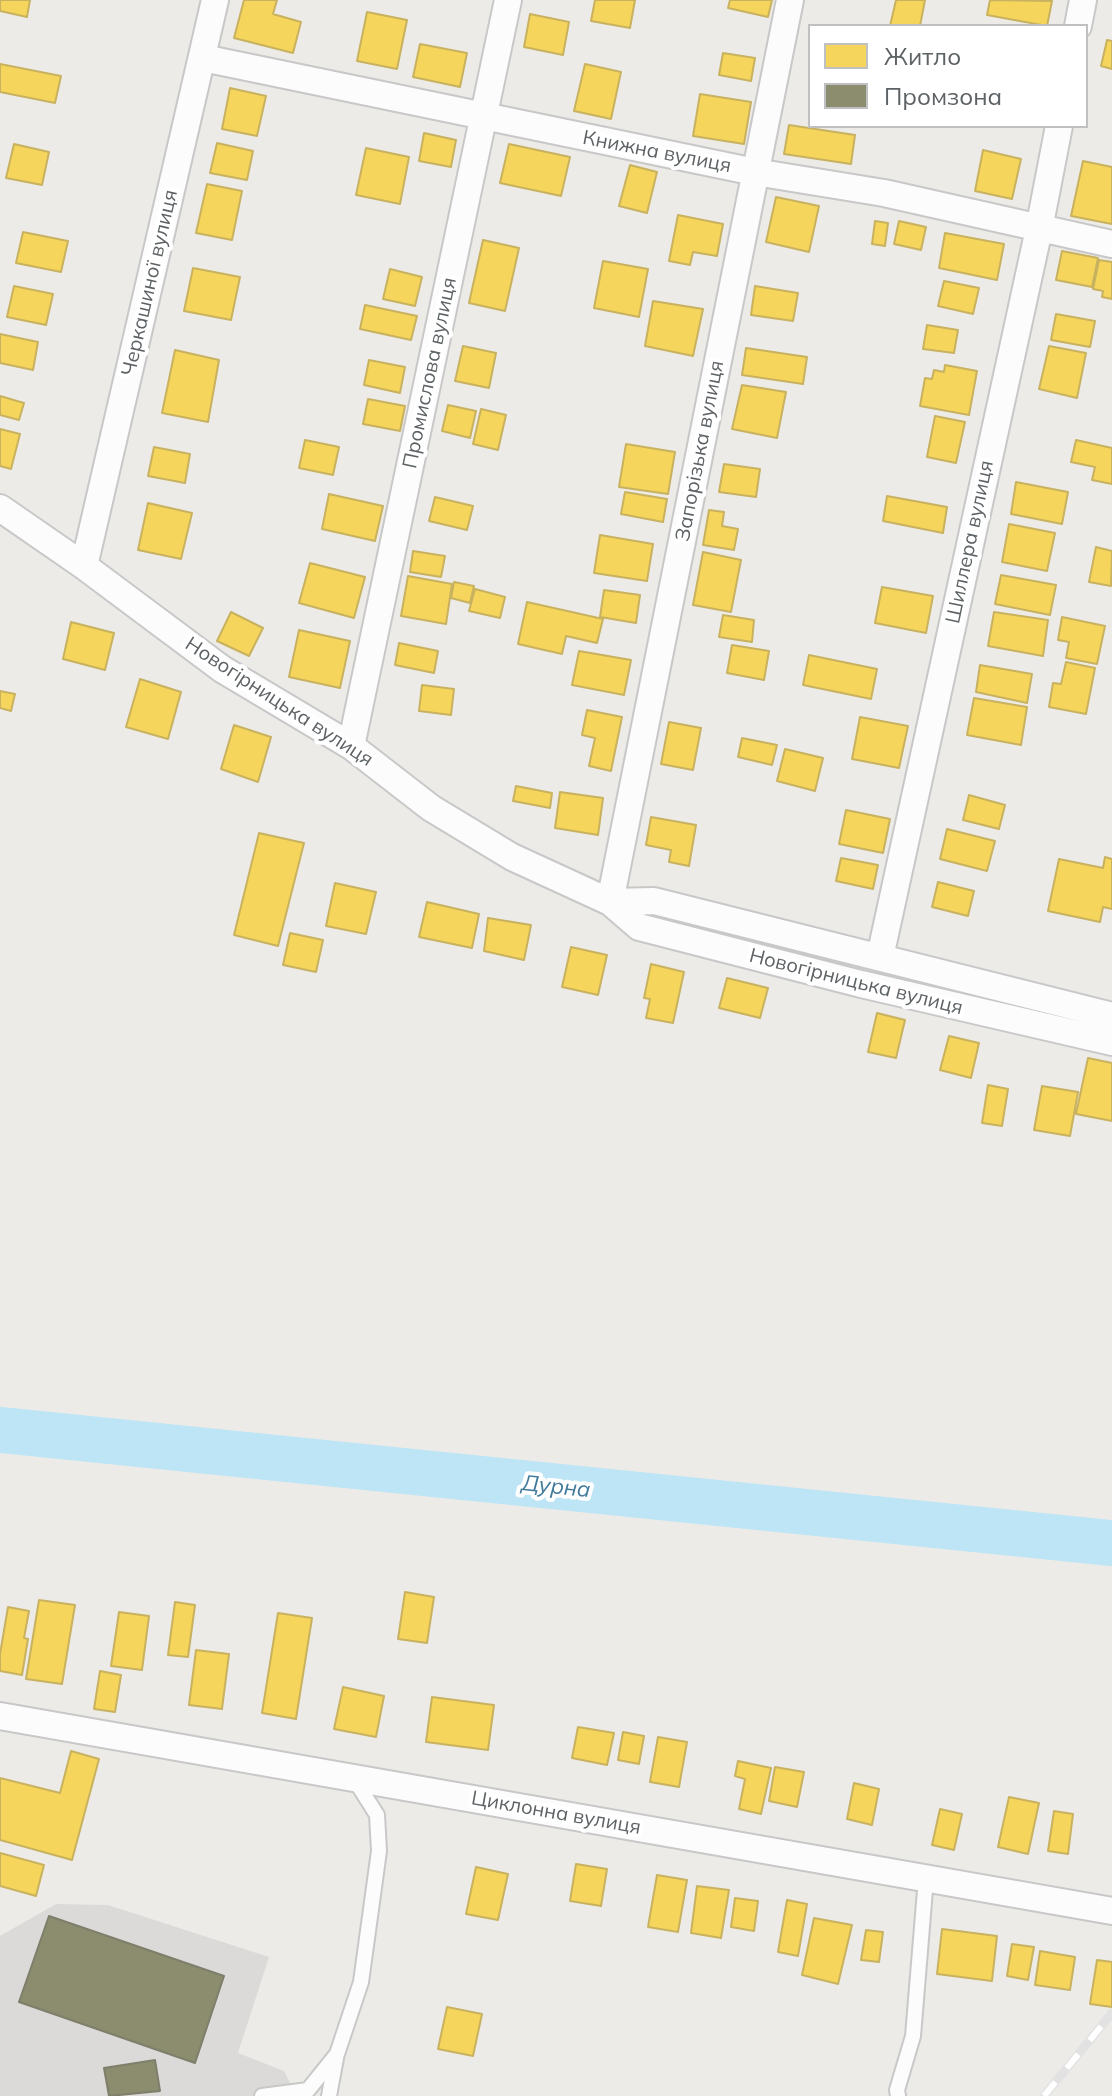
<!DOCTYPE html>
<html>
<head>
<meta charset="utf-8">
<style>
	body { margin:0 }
	#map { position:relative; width:1112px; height:2096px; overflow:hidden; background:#edebe8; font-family:Mulish,sans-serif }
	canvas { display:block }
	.legend { position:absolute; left:808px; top:24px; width:280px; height:104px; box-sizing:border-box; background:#fff; border:2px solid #bec0c1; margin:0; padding:10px 14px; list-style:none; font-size:24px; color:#5d6265 }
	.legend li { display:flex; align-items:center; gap:16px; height:40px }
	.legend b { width:40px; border:2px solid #bec0c1 }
</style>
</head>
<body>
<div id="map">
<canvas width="1112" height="2096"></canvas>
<ul class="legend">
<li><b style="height:22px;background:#f6d55c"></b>Житло</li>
<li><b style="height:22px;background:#8c8c6e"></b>Промзона</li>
</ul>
</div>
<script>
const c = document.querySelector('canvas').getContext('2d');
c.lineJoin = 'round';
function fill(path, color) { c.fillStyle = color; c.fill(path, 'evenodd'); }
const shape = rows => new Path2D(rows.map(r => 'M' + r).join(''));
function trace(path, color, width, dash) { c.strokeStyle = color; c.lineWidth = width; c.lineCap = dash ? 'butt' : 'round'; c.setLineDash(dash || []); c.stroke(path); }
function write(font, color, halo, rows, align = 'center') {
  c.font = font + ' Mulish,sans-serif'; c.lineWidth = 8; c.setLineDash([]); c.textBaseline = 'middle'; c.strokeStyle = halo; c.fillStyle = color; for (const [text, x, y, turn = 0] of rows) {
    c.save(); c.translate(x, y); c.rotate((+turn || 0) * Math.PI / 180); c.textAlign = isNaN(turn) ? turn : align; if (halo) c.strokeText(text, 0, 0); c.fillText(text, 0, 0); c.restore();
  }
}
const industrial = shape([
	[56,1904,108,1905,269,1957,238,2053,284,2071,297,2096,0,2096,0,1936]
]);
const homes = shape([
	[0,0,30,0,27,17,0,11,0,0],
	[244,0,277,0,273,14,301,22,293,53,234,38,244,0],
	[595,0,635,0,630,28,591,21,595,0],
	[730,0,772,0,768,17,728,8,730,0],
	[896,0,925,0,920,26,890,26,896,0],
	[990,0,1052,1,1047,26,987,15,990,0],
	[367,12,407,20,397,69,357,61,367,12],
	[530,14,569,22,563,55,524,47,530,14],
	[1107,40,1112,41,1112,69,1101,66,1107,40],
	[420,44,467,53,460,87,413,77,420,44],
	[723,53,755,58,751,81,719,75,723,53],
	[0,64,61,76,55,103,0,92,0,64],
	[585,64,621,72,611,119,574,111,585,64],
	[230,88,266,96,257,136,222,129,230,88],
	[700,94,751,102,744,144,693,136,700,94],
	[789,125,855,135,851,164,784,154,789,125],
	[424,133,456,140,451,167,419,161,424,133],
	[217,143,253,151,247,180,210,173,217,143],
	[14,144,49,152,42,185,6,178,14,144],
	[509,144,570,157,561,196,500,183,509,144],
	[366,148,409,157,400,204,356,195,366,148],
	[983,150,1021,159,1012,199,975,191,983,150],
	[1083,161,1112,167,1112,224,1071,216,1083,161],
	[630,165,657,172,647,213,619,206,630,165],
	[207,184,242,191,232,240,196,233,207,184],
	[776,197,819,206,809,252,766,242,776,197],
	[678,215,723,224,717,256,693,252,690,265,669,261,678,215],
	[875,221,888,223,885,246,872,244,875,221],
	[899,221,926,227,921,250,894,244,899,221],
	[23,232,68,241,61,272,16,263,23,232],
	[945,233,1004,244,997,280,939,268,945,233],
	[483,240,519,248,505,311,469,303,483,240],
	[1062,251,1098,258,1092,287,1056,280,1062,251],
	[1099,260,1112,262,1112,299,1102,297,1103,291,1093,289,1099,260],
	[603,261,648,269,639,317,594,308,603,261],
	[193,268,240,277,231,320,184,311,193,268],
	[390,269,422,277,415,306,383,299,390,269],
	[944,281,979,288,973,314,938,306,944,281],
	[14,286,53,294,46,325,7,317,14,286],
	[755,286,798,293,793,321,751,315,755,286],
	[653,301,703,309,693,356,645,346,653,301],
	[365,305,417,316,411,340,360,329,365,305],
	[1056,314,1095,321,1090,347,1051,340,1056,314],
	[927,325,958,330,954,353,923,349,927,325],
	[0,334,38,342,33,370,0,363,0,334],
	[463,346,496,353,489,388,455,381,463,346],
	[1049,346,1086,353,1077,398,1039,389,1049,346],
	[746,348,807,357,803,384,742,375,746,348],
	[175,350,219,360,208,422,162,413,175,350],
	[369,360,405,367,400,393,364,385,369,360],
	[945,365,977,371,969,415,920,406,925,378,932,379,934,370,944,372,945,365],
	[742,385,786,392,777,438,732,429,742,385],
	[0,396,24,403,19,420,0,415,0,396],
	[368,399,405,406,400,431,363,424,368,399],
	[448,405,476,411,470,438,442,431,448,405],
	[481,409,506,415,498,450,473,444,481,409],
	[935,416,965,422,956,463,927,457,935,416],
	[0,429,20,434,11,469,0,466,0,429],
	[305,440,339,447,333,475,299,468,305,440],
	[1076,440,1112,448,1112,484,1092,480,1095,467,1071,462,1076,440],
	[626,444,675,452,668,494,619,487,626,444],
	[154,447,190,454,185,483,148,476,154,447],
	[724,464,760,469,756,497,719,492,724,464],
	[1016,482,1068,492,1062,524,1011,514,1016,482],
	[625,492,667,499,663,522,621,514,625,492],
	[329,494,383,506,375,541,322,529,329,494],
	[887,496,947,507,943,533,883,521,887,496],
	[435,497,473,506,467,530,429,521,435,497],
	[148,503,192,513,181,559,138,550,148,503],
	[709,510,724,512,722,526,738,529,734,550,703,545,709,510],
	[1009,524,1055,533,1047,571,1002,562,1009,524],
	[600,535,653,544,647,581,594,573,600,535],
	[1096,547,1112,551,1111,586,1089,582,1096,547],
	[413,551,445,556,441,577,410,572,413,551],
	[703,552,741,560,731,612,693,605,703,552],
	[310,563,365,577,354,618,299,603,310,563],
	[1001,575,1056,585,1050,615,995,604,1001,575],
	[408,576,452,584,446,624,401,616,408,576],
	[454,582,474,586,470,603,451,598,454,582],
	[882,587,933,596,926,633,875,623,882,587],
	[475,589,505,597,500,618,469,611,475,589],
	[604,590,640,595,636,623,600,617,604,590],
	[527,602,603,619,597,643,566,636,562,654,518,644,527,602],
	[231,612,263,628,249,656,217,641,231,612],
	[994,612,1048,620,1043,656,988,646,994,612],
	[723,615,754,620,752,642,719,637,723,615],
	[1062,617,1105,626,1097,664,1066,658,1069,642,1058,640,1062,617],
	[71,622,114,633,105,670,63,659,71,622],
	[299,630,350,641,340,688,289,677,299,630],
	[399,643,438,651,434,673,395,665,399,643],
	[732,645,769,651,764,680,727,673,732,645],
	[579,651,631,660,624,695,572,685,579,651],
	[809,655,877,669,871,699,803,685,809,655],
	[1066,662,1095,668,1086,714,1049,707,1053,683,1061,684,1066,662],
	[980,665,1032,674,1027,703,976,692,980,665],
	[140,679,181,692,168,739,126,727,140,679],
	[422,685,454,689,451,715,419,711,422,685],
	[0,691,15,694,11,711,0,708,0,691],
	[974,698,1027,707,1021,745,967,735,974,698],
	[587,710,622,717,611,771,589,766,595,738,582,735,587,710],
	[860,717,908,726,899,768,852,759,860,717],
	[669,722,701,728,693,770,661,764,669,722],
	[234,725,271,737,258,782,221,769,234,725],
	[742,738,777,745,772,765,738,757,742,738],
	[785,749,823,758,815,791,777,781,785,749],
	[516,786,552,793,550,808,513,801,516,786],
	[560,792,603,798,598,835,555,828,560,792],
	[969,795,1005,805,999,829,963,820,969,795],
	[846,810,890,819,883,853,839,844,846,810],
	[651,817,696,825,689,866,669,862,671,850,646,845,651,817],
	[947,829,995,841,987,871,940,859,947,829],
	[259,833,304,843,278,946,234,935,259,833],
	[1105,857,1112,859,1112,909,1103,907,1100,922,1048,911,1059,859,1103,868,1105,857],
	[841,858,878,865,873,889,836,881,841,858],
	[938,882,974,891,968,916,932,907,938,882],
	[335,883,376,892,366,934,326,926,335,883],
	[427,902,479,914,472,948,419,937,427,902],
	[488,918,531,925,524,960,484,951,488,918],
	[290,933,323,940,316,972,283,965,290,933],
	[571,947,607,955,598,995,562,987,571,947],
	[651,964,684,972,673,1023,646,1018,650,999,644,998,651,964],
	[727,978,768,988,760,1018,719,1008,727,978],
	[877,1013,905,1020,896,1058,868,1052,877,1013],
	[949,1036,979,1043,971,1078,940,1070,949,1036],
	[1088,1058,1112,1063,1112,1121,1076,1114,1088,1058],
	[988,1085,1008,1089,1002,1126,982,1123,988,1085],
	[1042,1086,1078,1092,1070,1136,1034,1130,1042,1086],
	[405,1592,434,1597,427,1643,398,1639,405,1592],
	[39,1600,75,1605,62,1684,26,1679,39,1600],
	[175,1602,195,1605,188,1657,168,1655,175,1602],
	[8,1607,29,1611,24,1638,28,1639,22,1675,0,1671,0,1654,8,1607],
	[119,1612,149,1616,142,1670,111,1666,119,1612],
	[278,1613,312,1618,296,1719,262,1713,278,1613],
	[196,1650,229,1654,222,1709,189,1705,196,1650],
	[100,1671,121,1675,115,1712,94,1709,100,1671],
	[343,1687,384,1696,376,1737,334,1729,343,1687],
	[432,1697,494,1705,488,1750,426,1742,432,1697],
	[578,1727,614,1733,607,1765,572,1758,578,1727],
	[623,1732,644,1736,639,1764,618,1760,623,1732],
	[658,1737,687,1742,679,1787,650,1782,658,1737],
	[71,1751,99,1759,72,1860,0,1840,0,1778,60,1793,71,1751],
	[738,1761,771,1768,761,1814,739,1809,745,1779,735,1776,738,1761],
	[775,1767,804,1772,797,1807,769,1801,775,1767],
	[854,1783,879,1789,872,1825,847,1819,854,1783],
	[1009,1797,1039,1803,1028,1854,998,1847,1009,1797],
	[940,1809,962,1814,954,1850,932,1845,940,1809],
	[1054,1811,1073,1814,1068,1854,1048,1851,1054,1811],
	[0,1853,44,1865,36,1896,0,1886,0,1853],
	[576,1864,607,1869,601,1906,570,1901,576,1864],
	[476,1867,508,1874,498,1920,466,1914,476,1867],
	[657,1875,687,1880,678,1932,648,1927,657,1875],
	[697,1886,729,1890,721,1938,691,1933,697,1886],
	[735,1898,758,1901,754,1931,731,1927,735,1898],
	[787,1900,807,1904,798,1956,778,1952,787,1900],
	[814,1918,852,1925,838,1984,802,1975,814,1918],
	[942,1929,997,1936,992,1981,937,1974,942,1929],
	[866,1930,883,1932,879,1962,861,1960,866,1930],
	[1012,1944,1034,1947,1028,1980,1007,1976,1012,1944],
	[1040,1951,1075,1957,1070,1990,1035,1985,1040,1951],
	[1097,1960,1112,1962,1112,2007,1090,2004,1097,1960],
	[447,2007,482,2014,473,2056,438,2049,447,2007]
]);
const industry = shape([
	[49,1916,224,1976,195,2063,19,2002,49,1916],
	[155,2060,160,2091,109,2096,104,2068,155,2060]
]);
const river = shape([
	[0,1430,1112,1543]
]);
const lane = shape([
	[262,2096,308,2090,337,2054,361,1982,379,1851,377,1815,353,1777],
	[329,2096,336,2058],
	[898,2096,897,2090,913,2036,926,1878]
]);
const street = shape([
	[790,0,610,902,654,901,1112,1016],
	[1078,26,1083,0],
	[203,58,755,172,884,193,1112,244],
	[0,508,84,566,222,669,351,746,431,808,512,857,610,902,639,927,861,984,1112,1042],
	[84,566,215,0],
	[351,746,508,0],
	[880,957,1039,229,1059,126],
	[0,1716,1112,1911]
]);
const rail = shape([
	[1044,2096,1112,2013]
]);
const streetNames = [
	["Книжна вулиця",657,152,11],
	["Черкашиної вулиця",150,283,-77],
	["Промислова вулиця",430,373,-78],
	["Запорізька вулиця",700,451,-79],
	["Шиллера вулиця",970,542,-78],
	["Новогірницька вулиця",279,702,33],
	["Новогірницька вулиця",856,982,14],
	["Циклонна вулиця",556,1813,10]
];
const waterNames = [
	["Дурна",556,1487,6]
];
fill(industrial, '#dcdad8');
fill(homes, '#f6d55c');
trace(homes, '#c8b25f', 2);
fill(industry, '#8c8c6e');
trace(industry, '#7e7f6b', 2);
trace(river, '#bee5f5', 46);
trace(lane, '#c7c8c7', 18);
trace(street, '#c7c8c7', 30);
trace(lane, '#fcfcfc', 14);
trace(street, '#fcfcfc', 26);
trace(rail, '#e2e2e2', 9);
trace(rail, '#fff', 6, [18]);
write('20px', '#5d6265', '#fff', streetNames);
write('italic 22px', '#417a9b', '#fff', waterNames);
</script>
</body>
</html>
